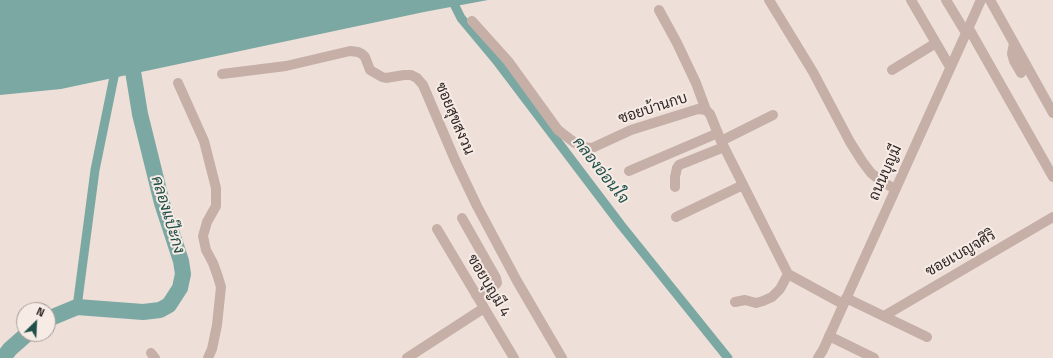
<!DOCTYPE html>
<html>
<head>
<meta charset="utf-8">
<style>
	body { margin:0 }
	#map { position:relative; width:1053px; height:358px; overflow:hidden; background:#eee0d9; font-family:"Titillium Web",sans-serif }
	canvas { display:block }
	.north { position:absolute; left:16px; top:302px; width:40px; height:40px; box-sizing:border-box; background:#f6ebe5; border:1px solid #a89d99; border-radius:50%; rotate:24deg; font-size:11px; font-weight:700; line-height:16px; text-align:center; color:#322826 }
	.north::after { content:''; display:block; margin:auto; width:14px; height:18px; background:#204f49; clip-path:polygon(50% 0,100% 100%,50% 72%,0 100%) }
</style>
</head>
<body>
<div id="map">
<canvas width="1053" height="358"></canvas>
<div class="north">N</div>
</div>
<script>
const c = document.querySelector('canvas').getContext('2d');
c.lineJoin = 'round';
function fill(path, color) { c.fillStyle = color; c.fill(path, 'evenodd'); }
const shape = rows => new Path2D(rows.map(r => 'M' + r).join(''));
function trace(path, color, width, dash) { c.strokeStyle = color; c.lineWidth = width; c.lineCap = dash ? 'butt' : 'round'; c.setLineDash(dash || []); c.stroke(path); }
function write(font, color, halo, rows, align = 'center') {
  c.font = font + ' "Titillium Web",Sarabun,sans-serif'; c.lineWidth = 4; c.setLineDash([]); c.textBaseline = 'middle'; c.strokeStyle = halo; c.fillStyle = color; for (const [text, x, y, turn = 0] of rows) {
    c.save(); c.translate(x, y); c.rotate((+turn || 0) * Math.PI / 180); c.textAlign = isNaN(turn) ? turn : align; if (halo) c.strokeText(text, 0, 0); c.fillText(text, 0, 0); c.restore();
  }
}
const water = shape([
	[0,0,488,0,424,12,61,89,0,95]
]);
const canal = shape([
	[452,0,461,18,496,60,621,225,728,358],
	[77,307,95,170,116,67]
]);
const river = shape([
	[48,319,77,307,143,312,160,310,169,305,180,288,183,274,181,261,162,203,140,114,130,53],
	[3,358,10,349,27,334]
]);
const minor = shape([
	[769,0,813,72,850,142,862,161,871,173,881,181,895,189],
	[911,0,950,67],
	[946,0,966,33],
	[990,0,1053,113],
	[659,10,677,43,696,83,706,110],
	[472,21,508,61,558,130,575,143,582,147,592,148,631,130,698,109,706,110,710,114,721,141,788,274,843,304],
	[968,27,1053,177],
	[1014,43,1012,54,1014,61,1021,73],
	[892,70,936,43],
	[222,74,286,66,350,51,358,52,362,54,365,57,370,70,382,77,386,78,404,75,411,75,417,78,423,85,455,160,477,206,517,281,562,358],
	[178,83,204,141,216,188,216,206,207,222,203,236,206,250,213,263,218,277,221,287,217,325,212,349,208,358],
	[721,141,773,115],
	[629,171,718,133],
	[675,187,675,177,677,168,679,165,724,147],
	[676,217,743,185],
	[462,218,496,278,497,283,494,286,476,295],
	[437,229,514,358],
	[846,298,927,337],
	[735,302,745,300,756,303,763,301,772,297,780,289,788,274],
	[884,316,1053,217],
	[829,336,874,358],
	[151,353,155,358],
	[407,358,484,308],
	[818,358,823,350,981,0]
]);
const streetNames = [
	["ซอยบ้านกบ",653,109,-18],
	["ซอยสุขสงวน",454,119,67],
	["ถนนบุญมี",886,173,-66],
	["ซอยเบญจศิริ",961,254,-30],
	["ซอยบุญมี 4",488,286,59]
];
const waterNames = [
	["คลองอ่อนใจ",600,171,52],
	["คลองแป๊ะกง",167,215,73]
];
fill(water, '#7ba8a2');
trace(canal, '#7ba8a2', 9);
trace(river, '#7ba8a2', 16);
trace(minor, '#c5afa7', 10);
write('15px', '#322826', '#f6ebe5', streetNames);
write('italic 16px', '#204f49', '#f6ebe5', waterNames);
</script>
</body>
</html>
